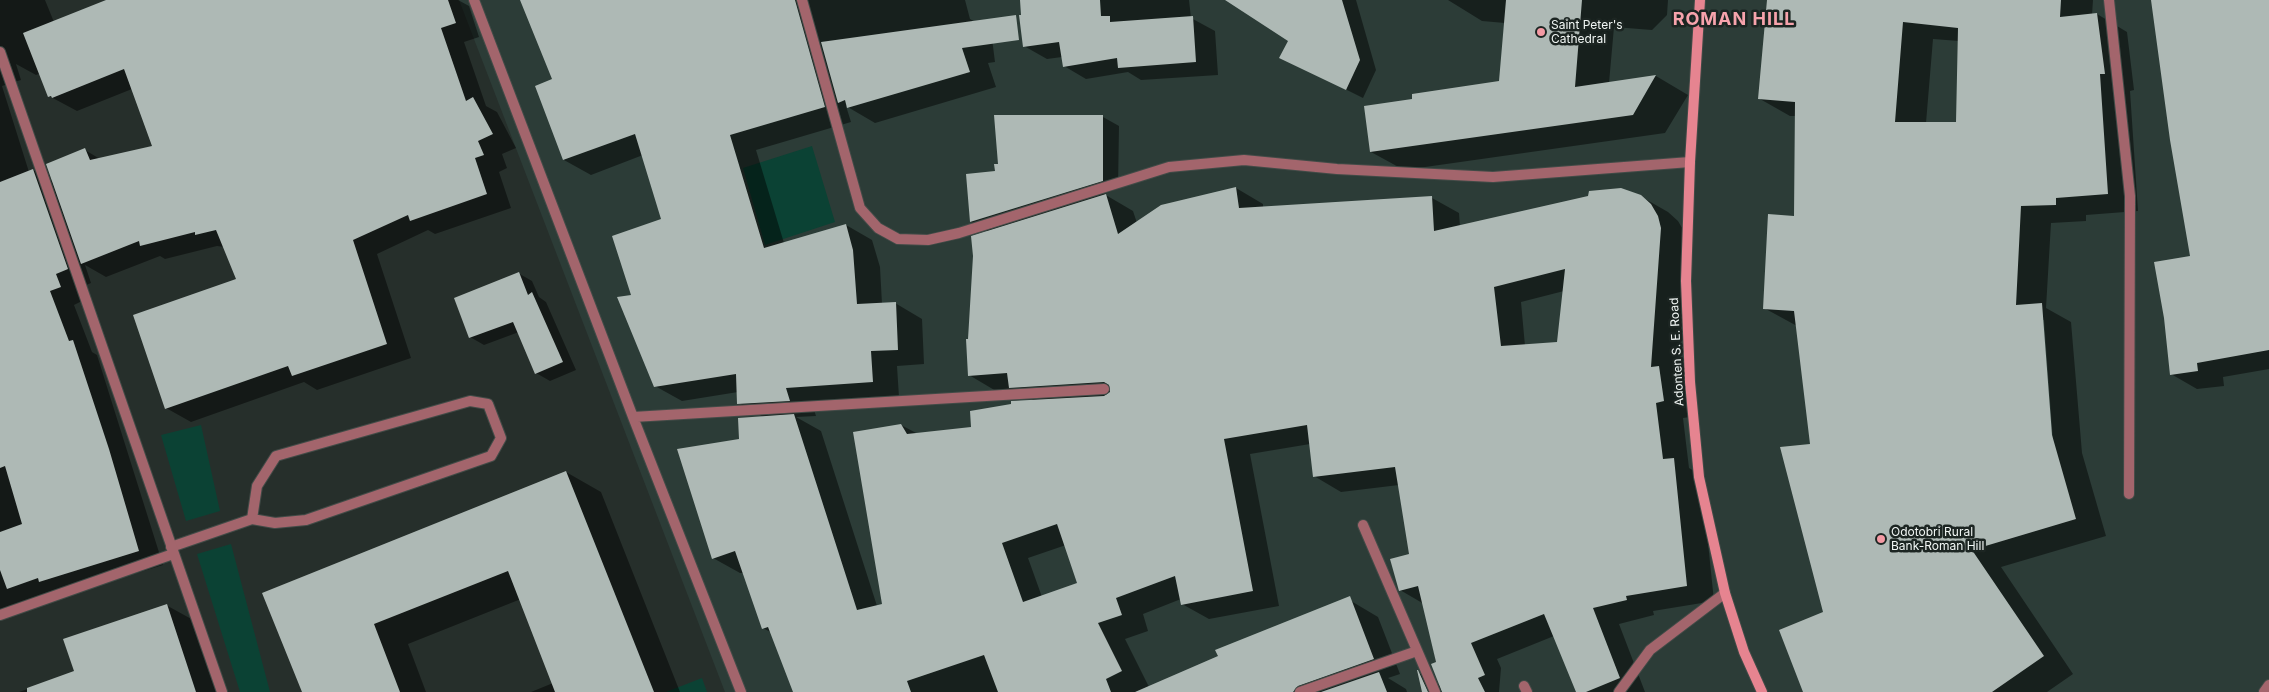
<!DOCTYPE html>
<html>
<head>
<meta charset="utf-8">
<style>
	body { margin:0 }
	canvas { display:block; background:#262f2b }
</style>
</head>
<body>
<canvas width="2269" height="692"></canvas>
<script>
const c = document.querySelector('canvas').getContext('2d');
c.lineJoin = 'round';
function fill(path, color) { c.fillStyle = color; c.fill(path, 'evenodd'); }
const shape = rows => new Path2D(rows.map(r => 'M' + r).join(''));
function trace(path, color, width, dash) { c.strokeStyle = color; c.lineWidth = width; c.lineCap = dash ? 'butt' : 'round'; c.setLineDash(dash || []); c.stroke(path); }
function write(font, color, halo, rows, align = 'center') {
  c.font = font + ' Inter,sans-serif'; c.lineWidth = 5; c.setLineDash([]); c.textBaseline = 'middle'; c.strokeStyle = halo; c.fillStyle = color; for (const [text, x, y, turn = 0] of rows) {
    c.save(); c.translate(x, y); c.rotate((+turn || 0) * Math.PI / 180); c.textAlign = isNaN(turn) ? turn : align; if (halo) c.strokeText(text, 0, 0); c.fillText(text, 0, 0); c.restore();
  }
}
const built = shape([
	[459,0,2269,0,2269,692,725,692]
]);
const green = shape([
	[812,146,835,222,765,245,743,168],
	[201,425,220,511,186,521,161,435],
	[231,544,270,692,240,692,197,554],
	[702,678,707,692,666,692]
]);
const shadow = shape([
	[0,0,45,0,54,22,113,0,458,0,469,6,479,37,464,42,486,106,497,112,516,148,502,154,507,168,499,172,511,208,435,234,428,230,377,254,411,358,317,390,304,382,191,422,166,408,238,279,224,247,217,246,165,259,160,256,106,277,85,265,91,283,79,288,84,300,74,305,92,352,97,355,163,565,19,609,0,618],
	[16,64,36,75,41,73,49,96,77,111,132,89,154,146,100,159,85,150,54,182,33,170,29,172,2,86,21,80],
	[522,0,965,0,970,19,991,31,995,62,988,63,996,87,875,123,846,106,851,122,756,150,784,243,846,225,872,240,880,267,882,304,895,303,922,319,924,364,897,366,899,397,812,403,816,416,796,417,821,431,877,606,883,605,901,425,918,434,972,428,1035,401,1014,389,996,391,969,375,970,340,989,232,971,222,996,172,1103,117,1119,126,1118,189,1104,194,1133,211,1137,223,1236,188,1263,204,1263,208,1432,198,1459,213,1460,227,1640,196,1668,212,1678,221,1685,233,1687,244,1678,378,1685,383,1690,417,1683,418,1689,468,1701,475,1714,601,1653,611,1654,615,1619,624,1645,692,1577,692,1554,636,1497,659,1501,668,1499,692,1423,692,1419,673,1441,686,1424,604,1400,590,1411,555,1399,485,1341,492,1314,476,1310,444,1250,454,1279,606,1209,619,1182,604,1181,599,1143,614,1148,631,1125,639,1149,687,1351,601,1378,617,1400,674,1388,678,1406,689,1407,692,794,692,772,633,763,628,744,573,740,573,713,558,741,440,763,417,739,403,738,392,682,401,655,386,663,220,643,155,591,175,564,160,537,86,554,80],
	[1564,291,1558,343,1525,346,1521,302],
	[1066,545,1079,584,1042,597,1028,558],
	[1021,0,1189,0,1191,18,1215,31,1218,75,1141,80,1128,72,1086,79,1064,66,1062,57,1047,59,1024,46],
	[1242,0,1356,0,1376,70,1363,98,1281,57,1289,40],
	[1448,0,1668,0,1667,15,1652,30,1614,27,1609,83,1656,76,1688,95,1665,133,1404,170,1371,152,1414,100,1500,82,1505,23,1482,21],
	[1768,0,2093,0,2092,15,2097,14,2127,32,2134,90,2130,91,2138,211,2086,215,2086,221,2051,223,2046,308,2071,322,2082,453,2106,536,2001,567,2073,674,2047,692,1805,692,1825,613,1811,445,1797,326,1764,308,1796,217,1796,116,1790,116,1760,99],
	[1933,39,1959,41,1957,123,1926,123],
	[2042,320,2044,320,2053,441,2051,441],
	[2152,0,2269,0,2269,369,2223,377,2224,386,2197,389,2171,374,2191,257],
	[518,273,532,281,539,297,546,302,576,370,550,381,536,373,519,332,484,345,470,337],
	[566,472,601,492,680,692,531,692,553,683,521,599,408,644,426,692,303,692,264,594],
	[166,605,195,621,218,692,19,692,76,672]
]);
const building = shape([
	[106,0,448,0,456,23,441,28,466,101,473,97,493,134,478,141,484,155,475,158,487,194,410,221,408,215,353,240,387,344,292,376,288,366,165,409,133,315,236,279,216,230,195,235,195,232,140,246,139,241,81,264,46,164,85,148,90,160,152,146,124,69,52,98,51,96,48,97,23,33],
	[520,0,795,0,825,107,730,135,764,248,846,224,853,250,857,304,896,302,898,350,871,351,873,382,786,388,790,401,737,404,736,374,654,387,617,297,631,295,612,236,661,219,635,134,563,160,535,86,552,79],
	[1020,0,1100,0,1101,16,1110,16,1110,22,1193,16,1196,62,1118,68,1117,58,1063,67,1059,42,1023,47,1019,15,1021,15],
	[1225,0,1342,0,1360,60,1346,90,1279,58,1288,41],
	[1506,0,1582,0,1575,87,1656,75,1633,115,1370,152,1364,106,1412,99,1412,94,1499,81],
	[1767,0,2061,0,2060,17,2097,13,2105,74,2100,74,2108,194,2056,198,2056,205,2021,206,2016,305,2042,303,2052,435,2076,519,1972,550,2044,656,1992,692,1803,692,1779,630,1823,612,1780,447,1810,444,1794,311,1763,309,1768,214,1794,216,1795,102,1758,99],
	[1903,22,1958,28,1956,122,1895,122],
	[2151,0,2269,0,2269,350,2197,363,2198,371,2170,375,2164,318,2154,262,2190,256,2170,140],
	[1016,15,1019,40,962,48,970,72,847,108,845,100,838,103,821,42],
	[994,115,1103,115,1103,181,970,222,966,174,995,171,994,164,998,164],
	[33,169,68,269,56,274,61,287,50,291,69,341,73,340,109,449,139,551,39,582,38,578,7,589,0,570,0,532,22,524,5,466,0,468,0,182],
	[1236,187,1239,208,1432,196,1434,231,1588,196,1589,191,1621,188,1641,195,1651,204,1658,216,1661,228,1651,367,1659,366,1664,401,1656,403,1663,459,1674,458,1687,586,1626,596,1627,600,1593,608,1620,678,1586,692,1576,692,1544,614,1471,643,1485,675,1478,678,1485,692,1442,692,1431,664,1436,662,1418,586,1399,591,1390,559,1409,554,1395,467,1313,477,1307,425,1224,439,1253,591,1181,605,1175,576,1116,598,1122,615,1098,623,1122,671,1106,679,1111,692,998,692,984,655,907,681,911,692,793,692,768,627,762,629,735,551,712,559,677,449,739,439,738,418,794,414,857,610,882,604,853,432,901,424,907,434,971,427,970,411,1011,404,1011,401,1104,396,1110,392,1109,385,1104,382,1009,388,1007,373,968,376,966,339,968,339,973,256,971,236,1106,194,1118,234,1161,205],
	[1565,269,1557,342,1501,346,1494,287],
	[1057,524,1077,583,1023,602,1002,543],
	[519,272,528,295,532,292,563,362,535,374,513,322,469,338,454,298],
	[566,471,654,692,555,692,508,571,374,624,400,692,302,692,262,593],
	[1350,596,1374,659,1298,686,1293,692,1135,692,1218,656,1215,650],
	[167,604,196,692,27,692,27,688,74,671,63,639],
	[1417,670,1418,670,1428,692,1422,692],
	[1379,672,1387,692,1321,692]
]);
const lane = shape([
	[171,547,252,519,275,523,306,520,491,456,501,438,488,404,470,401,276,456,257,486,252,519],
	[1524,686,1527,692],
	[1619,692,1650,650,1725,593],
	[2264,692,2269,685]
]);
const street = shape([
	[474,0,633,417,741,692],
	[802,0,860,208,878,228,898,239,928,240,959,233,1169,167,1244,160,1337,169,1493,177,1690,162],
	[2109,0,2130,196,2129,494],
	[0,52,222,692],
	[633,417,1104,389],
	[1363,525,1435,692],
	[0,615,173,554],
	[1300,692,1417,651]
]);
const secondary = shape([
	[1700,0,1690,162,1686,281,1690,382,1699,477,1725,593,1744,652,1762,692]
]);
const markers = [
	[1541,32,5,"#f49aa4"],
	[1881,539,5,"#f49aa4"]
];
const poiNames = [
	["Saint Peter's",1551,25],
	["Cathedral",1551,39],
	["Odotobri Rural",1891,532],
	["Bank-Roman Hill",1891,546]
];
const streetNames = [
	["Adonten S. E. Road",1677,352,-93]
];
const districtNames = [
	["ROMAN HILL",1734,20]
];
fill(built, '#2c3c37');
fill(green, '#0b4234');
fill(shadow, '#0007');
fill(building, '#aeb9b5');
trace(lane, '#424b47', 12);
trace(street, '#424b47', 12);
trace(secondary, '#424b47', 12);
trace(lane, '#a3656c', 10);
trace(street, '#a3656c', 10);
trace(secondary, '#e68490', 10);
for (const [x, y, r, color] of markers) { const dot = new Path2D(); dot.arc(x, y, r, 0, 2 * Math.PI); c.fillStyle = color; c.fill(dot); trace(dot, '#1c2522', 2); }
write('12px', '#f1f6f4', '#1c2522', poiNames, 'left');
write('12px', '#f1f6f4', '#1c2522', streetNames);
c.letterSpacing = '1px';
write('bold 18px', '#f7a3ac', '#1c2522', districtNames);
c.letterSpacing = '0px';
</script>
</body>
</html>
